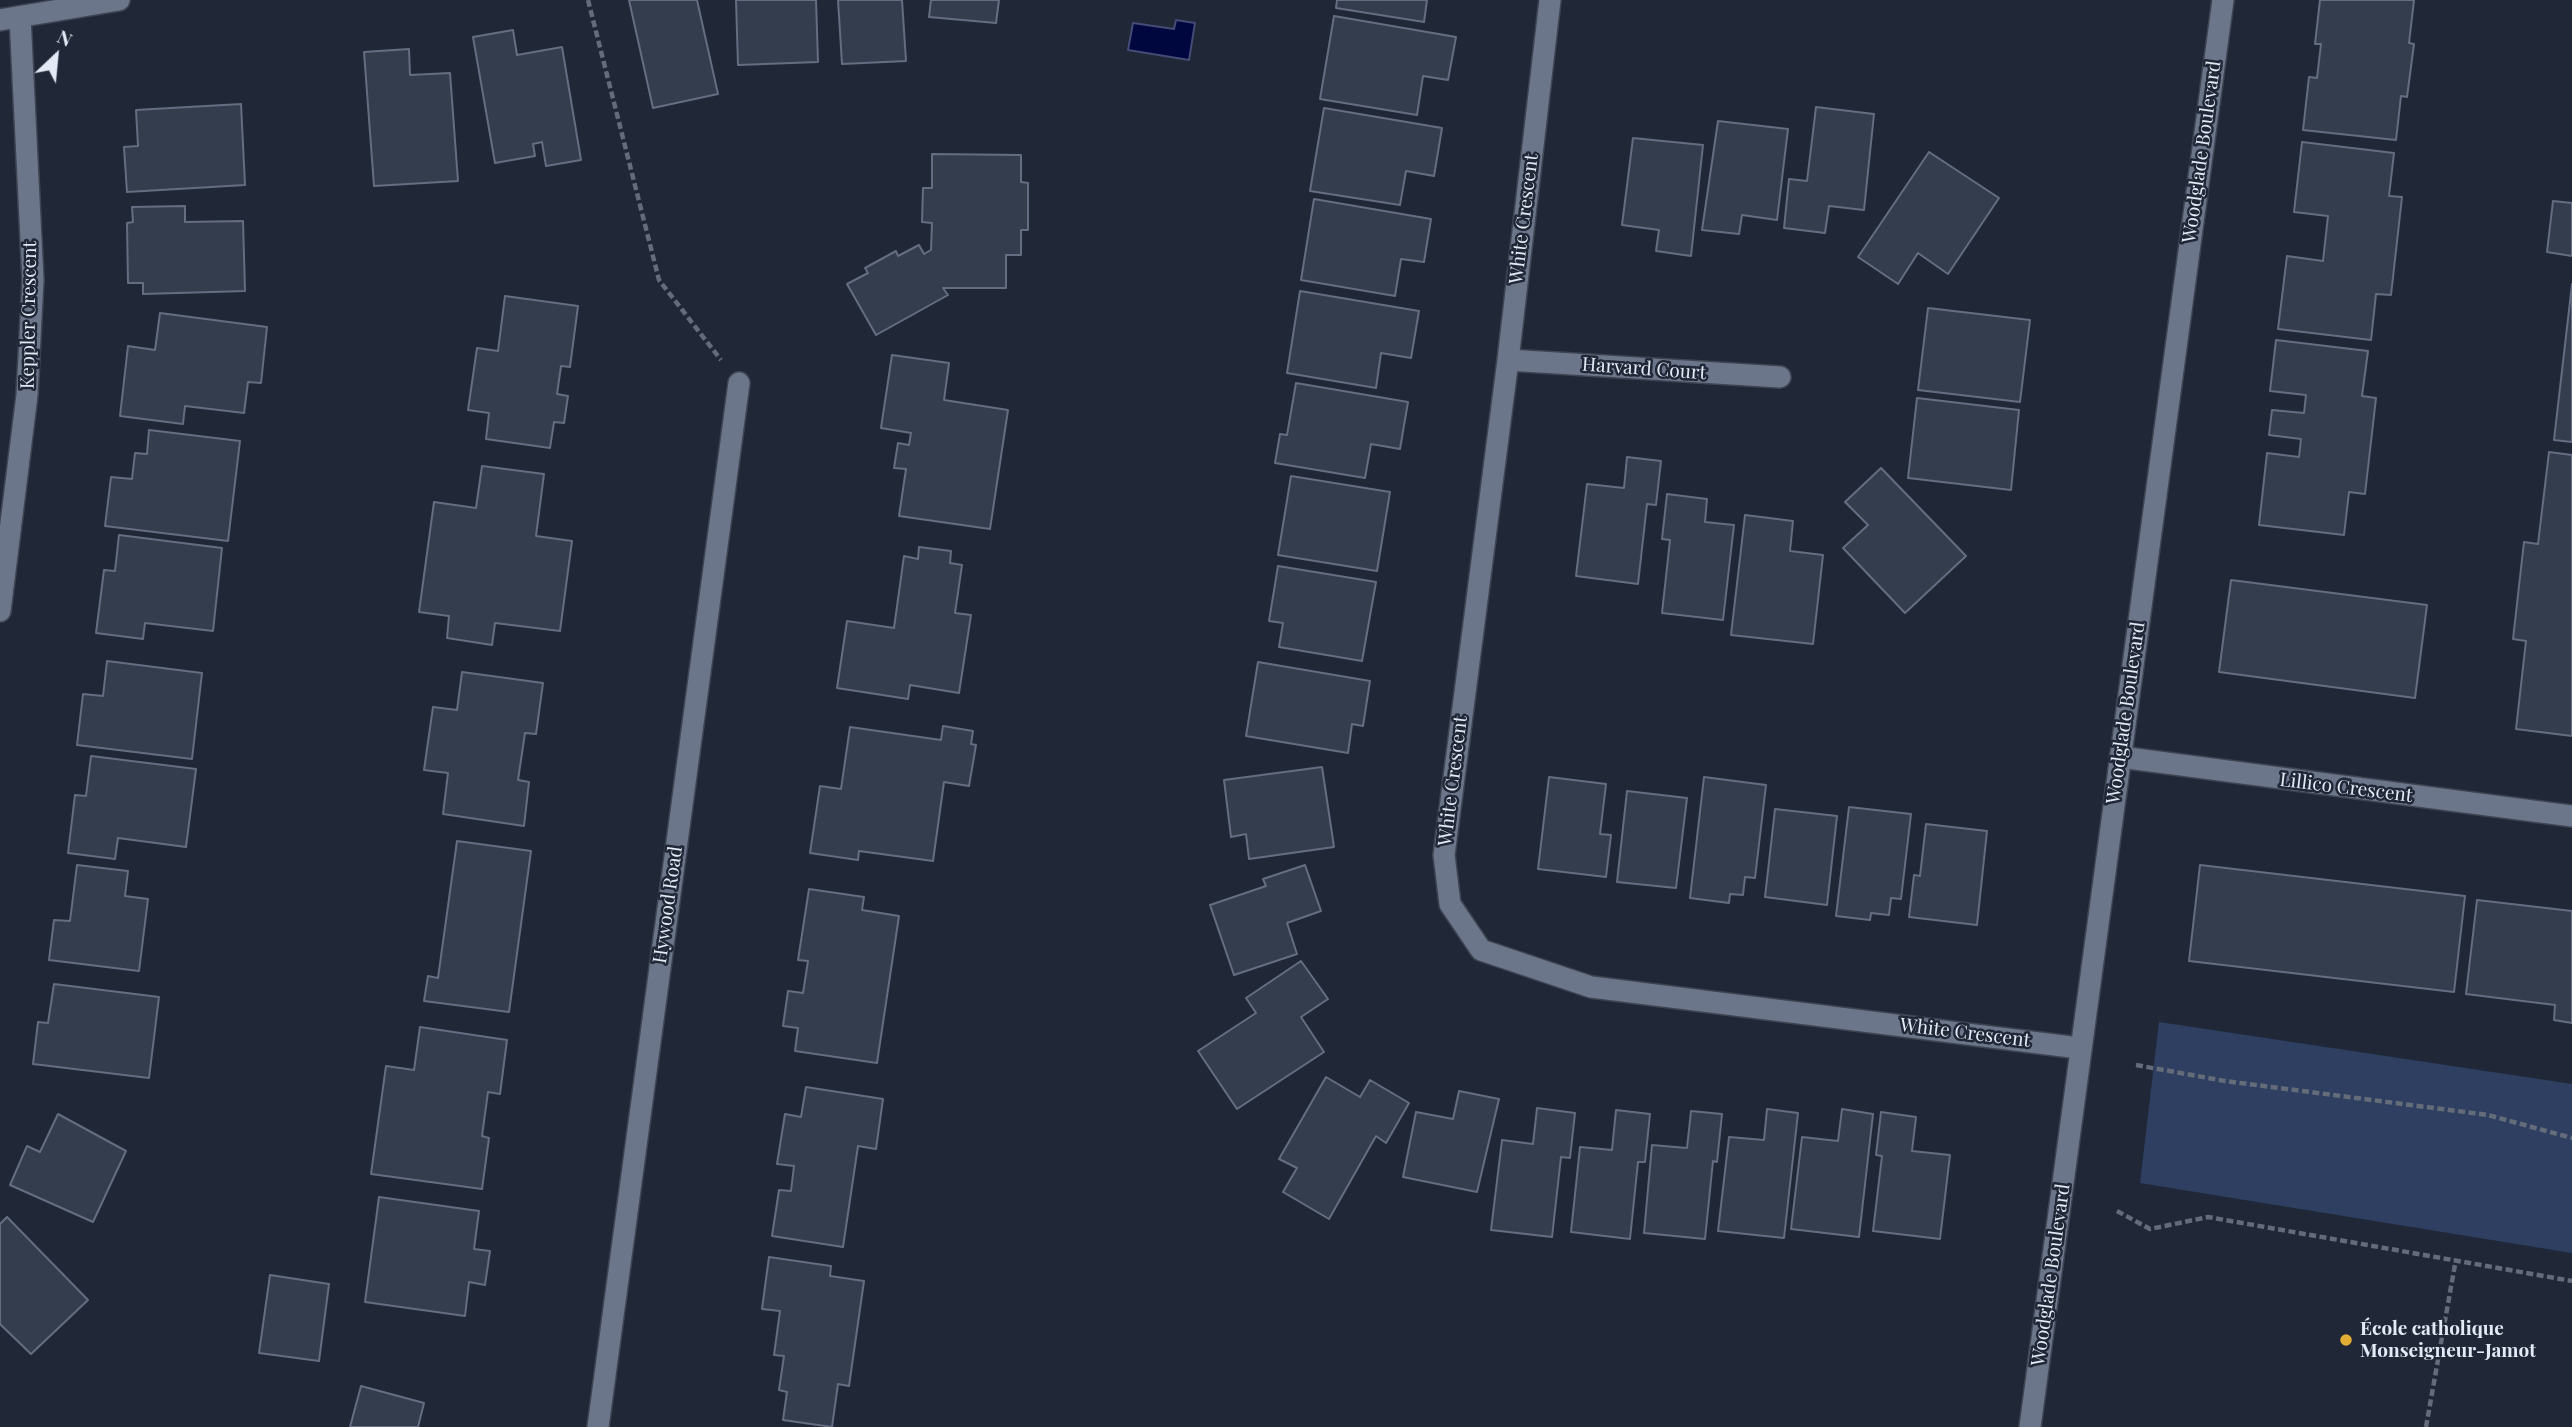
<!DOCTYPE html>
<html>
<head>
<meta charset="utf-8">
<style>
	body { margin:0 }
	#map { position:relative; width:2572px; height:1427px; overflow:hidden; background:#202838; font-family:"Playfair Display",serif }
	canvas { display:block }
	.north { position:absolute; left:21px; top:21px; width:70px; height:70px; -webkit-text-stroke:5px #202838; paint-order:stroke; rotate:26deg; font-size:19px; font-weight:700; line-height:28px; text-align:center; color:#e4eaf5 }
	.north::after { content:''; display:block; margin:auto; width:24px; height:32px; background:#e4eaf5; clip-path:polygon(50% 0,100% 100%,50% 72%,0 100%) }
</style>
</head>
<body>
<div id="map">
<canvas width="2572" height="1427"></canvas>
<div class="north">N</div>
</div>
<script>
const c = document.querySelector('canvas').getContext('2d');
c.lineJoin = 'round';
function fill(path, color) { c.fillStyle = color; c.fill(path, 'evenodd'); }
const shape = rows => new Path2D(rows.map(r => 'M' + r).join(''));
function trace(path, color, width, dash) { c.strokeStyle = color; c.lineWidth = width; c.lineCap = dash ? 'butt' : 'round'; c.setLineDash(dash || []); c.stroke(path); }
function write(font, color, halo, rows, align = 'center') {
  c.font = font + ' "Playfair Display",serif'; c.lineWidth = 5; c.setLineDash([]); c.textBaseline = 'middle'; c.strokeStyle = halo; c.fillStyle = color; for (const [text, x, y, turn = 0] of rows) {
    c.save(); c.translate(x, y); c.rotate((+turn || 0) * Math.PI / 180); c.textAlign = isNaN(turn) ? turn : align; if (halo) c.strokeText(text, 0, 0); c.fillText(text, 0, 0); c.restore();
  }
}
const green = shape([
	[2159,1022,2572,1084,2572,1253,2140,1183]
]);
const water = shape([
	[1176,20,1195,23,1189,60,1128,50,1133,23,1174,29,1176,20]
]);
const building = shape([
	[629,0,697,0,718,94,653,108,629,0],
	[736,0,816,0,818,62,738,65,736,0],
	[838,0,902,0,906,61,842,64,838,0],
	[931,0,999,0,996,23,929,17,931,0],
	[1337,0,1427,0,1424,22,1336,8,1337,0],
	[2320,0,2414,0,2409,43,2414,44,2407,97,2401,96,2396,140,2303,130,2309,77,2317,78,2321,44,2315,44,2320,0],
	[1334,16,1456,37,1448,80,1423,76,1417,115,1320,99,1334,16],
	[513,30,517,55,562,47,581,160,546,166,542,142,533,144,535,156,495,163,473,37,513,30],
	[409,49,410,75,450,73,458,181,374,186,364,52,409,49],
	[241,104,245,185,127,192,124,147,138,146,136,110,241,104],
	[1816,107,1874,114,1864,210,1829,206,1825,233,1784,228,1789,179,1807,181,1816,107],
	[1324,108,1442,128,1434,176,1406,171,1400,205,1310,191,1324,108],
	[1718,121,1788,129,1777,220,1742,215,1739,234,1702,230,1718,121],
	[1633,138,1703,145,1691,256,1656,251,1659,230,1622,225,1633,138],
	[2302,142,2394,153,2389,196,2402,197,2391,295,2376,294,2371,340,2278,329,2287,256,2323,261,2328,216,2294,212,2302,142],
	[1929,152,1999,198,1948,274,1918,253,1898,284,1858,257,1929,152],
	[932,154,1021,155,1021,182,1028,183,1028,230,1021,230,1021,255,1006,255,1006,288,943,288,948,295,876,335,847,284,868,273,865,268,896,251,898,256,919,245,924,254,931,250,932,223,922,222,923,188,932,188,932,154],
	[1314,199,1431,219,1424,262,1401,259,1395,296,1301,280,1314,199],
	[2553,201,2572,203,2572,256,2547,252,2553,201],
	[185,206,185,222,243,221,245,291,143,294,143,283,128,283,127,223,133,222,132,207,185,206],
	[2572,284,2572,442,2554,440,2572,284],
	[1300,291,1419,311,1411,358,1381,353,1376,388,1287,373,1300,291],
	[505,296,578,306,570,367,561,366,557,394,568,396,564,423,554,422,550,448,486,439,489,413,468,410,477,348,498,351,505,296],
	[1928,308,2030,320,2020,402,1918,390,1928,308],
	[160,313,267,327,261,383,248,382,244,413,185,406,183,424,120,416,128,346,155,350,160,313],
	[2276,340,2368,351,2362,396,2376,398,2365,494,2349,492,2344,535,2259,525,2267,453,2299,457,2301,439,2269,435,2272,410,2304,413,2306,395,2270,391,2276,340],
	[892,355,949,363,944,400,1008,410,990,529,899,516,906,469,894,468,898,443,909,445,911,433,881,428,892,355],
	[1296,383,1408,402,1400,449,1371,444,1365,478,1275,463,1280,434,1287,435,1296,383],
	[1917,398,2019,410,2011,490,1908,478,1917,398],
	[149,430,240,441,228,541,105,526,111,477,132,479,135,453,147,454,149,430],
	[2549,452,2572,455,2572,736,2516,729,2526,641,2513,639,2524,542,2538,544,2549,452],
	[1627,457,1661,461,1656,505,1647,504,1638,584,1576,576,1587,484,1624,488,1627,457],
	[482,466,544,474,536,536,572,541,560,631,495,623,492,645,447,638,449,616,419,612,434,502,476,508,482,466],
	[1881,468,1966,556,1905,613,1843,548,1868,525,1845,502,1881,468],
	[1291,476,1390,492,1377,571,1278,555,1291,476],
	[1667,494,1707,499,1705,522,1734,525,1723,620,1662,613,1670,540,1662,539,1667,494],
	[1745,515,1793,521,1790,551,1823,555,1813,644,1731,635,1745,515],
	[119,535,222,548,213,631,145,623,143,639,96,633,104,570,115,571,119,535],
	[919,547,951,551,950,563,962,565,955,613,971,615,959,693,910,685,908,699,837,688,847,621,894,628,904,556,918,559,919,547],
	[1278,566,1376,582,1362,661,1279,647,1283,623,1269,621,1278,566],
	[2231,580,2427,605,2415,698,2219,672,2231,580],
	[107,661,202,673,192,759,77,745,83,694,103,696,107,661],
	[1258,662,1370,681,1363,726,1352,724,1348,753,1246,736,1258,662],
	[462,672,543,683,536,734,525,733,518,780,529,782,524,826,443,814,448,773,424,770,433,707,457,710,462,672],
	[943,726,973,731,971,744,976,745,969,786,944,782,933,861,859,851,858,860,810,853,820,786,841,789,850,727,941,740,943,726],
	[91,756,196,769,186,847,118,838,115,859,68,853,75,795,86,796,91,756],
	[1322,767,1334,847,1249,859,1246,834,1231,837,1224,780,1322,767],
	[1549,777,1606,784,1600,834,1611,835,1606,877,1538,869,1549,777],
	[1704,777,1766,785,1755,878,1745,877,1743,895,1730,894,1729,903,1690,898,1704,777],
	[1627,791,1687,798,1676,888,1617,882,1627,791],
	[1849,807,1911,814,1901,899,1891,898,1889,915,1871,913,1870,920,1836,916,1849,807],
	[1775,809,1837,816,1827,905,1765,897,1775,809],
	[1926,824,1987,831,1977,925,1909,917,1914,875,1920,876,1926,824],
	[457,841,531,851,509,1012,424,1001,428,976,438,978,457,841],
	[77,865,128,871,125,896,148,899,139,971,49,960,54,920,70,921,77,865],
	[1305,865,1321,911,1287,923,1297,954,1234,975,1210,905,1266,886,1263,879,1305,865],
	[2200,865,2465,896,2454,992,2189,961,2200,865],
	[809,889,864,897,862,910,899,916,877,1063,795,1051,798,1028,783,1026,788,991,803,993,808,961,798,960,809,889],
	[2477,900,2572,911,2572,1023,2554,1020,2555,1005,2466,994,2477,900],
	[1301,961,1328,999,1301,1017,1324,1052,1237,1109,1198,1051,1256,1013,1246,998,1301,961],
	[54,984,159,997,149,1078,33,1064,38,1022,48,1023,54,984],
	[420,1027,507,1040,500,1094,488,1092,482,1136,489,1138,482,1189,371,1174,386,1066,414,1070,420,1027],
	[1326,1077,1360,1097,1370,1080,1409,1103,1386,1143,1376,1136,1329,1219,1283,1192,1297,1168,1279,1159,1326,1077],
	[806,1087,883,1099,876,1149,858,1146,843,1247,772,1236,779,1190,791,1191,794,1166,777,1164,785,1114,801,1117,806,1087],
	[1459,1091,1499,1099,1477,1192,1403,1177,1416,1112,1453,1119,1459,1091],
	[1537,1108,1575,1113,1570,1158,1561,1157,1552,1237,1491,1230,1502,1140,1533,1144,1537,1108],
	[1767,1109,1798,1113,1784,1238,1718,1231,1729,1137,1764,1140,1767,1109],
	[1842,1109,1873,1114,1859,1237,1791,1229,1802,1137,1838,1141,1842,1109],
	[1616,1110,1650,1114,1645,1162,1638,1162,1630,1239,1571,1232,1580,1147,1612,1150,1616,1110],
	[1691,1111,1722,1114,1717,1162,1713,1161,1705,1239,1644,1233,1652,1145,1687,1148,1691,1111],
	[1881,1112,1916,1117,1912,1151,1950,1155,1940,1239,1873,1231,1882,1156,1876,1155,1881,1112],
	[58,1114,126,1151,93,1222,10,1185,27,1146,40,1152,58,1114],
	[379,1197,479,1211,474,1249,490,1251,485,1285,469,1282,465,1316,365,1302,379,1197],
	[7,1217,88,1300,31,1354,0,1324,0,1224,7,1217],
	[769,1257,831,1266,830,1276,864,1281,849,1386,838,1384,832,1427,783,1420,787,1392,779,1390,784,1356,774,1355,780,1311,762,1309,769,1257],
	[270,1275,329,1284,319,1361,259,1353,270,1275],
	[361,1386,424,1403,418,1427,350,1427,361,1386]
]);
const path = shape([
	[588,0,659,280,721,360],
	[2136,1065,2225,1081,2488,1115,2572,1138],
	[2117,1211,2150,1229,2208,1217,2572,1281],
	[2426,1427,2456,1259]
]);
const street = shape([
	[1550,0,1508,360,1444,855,1450,904,1481,950,1591,987,2079,1048],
	[0,20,119,0],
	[1508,360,1780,377],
	[0,611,27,395,33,280,20,17],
	[2120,757,2572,816],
	[598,1427,739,383],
	[2030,1427,2223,0]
]);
const markers = [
	[2346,1340,7,"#e3ae34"]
];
const streetNames = [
	["Woodglade Boulevard",2202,152,-82],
	["White Crescent",1524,219,-83],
	["Keppler Crescent",29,315,-89],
	["Harvard Court",1644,369,4],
	["Woodglade Boulevard",2126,713,-82],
	["White Crescent",1453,781,-83],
	["Lillico Crescent",2346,788,7],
	["Hywood Road",668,905,-82],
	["White Crescent",1965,1033,7],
	["Woodglade Boulevard",2051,1275,-82]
];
const poiNames = [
	["École catholique",2360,1329],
	["Monseigneur-Jamot",2360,1351]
];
fill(green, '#2f3f62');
fill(water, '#00073e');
trace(water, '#444b75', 2);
fill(building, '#343d4e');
trace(building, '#646d81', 2);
trace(street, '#3e4452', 24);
trace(path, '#646c7a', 4.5, [7, 3.5]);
trace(street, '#6c768a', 21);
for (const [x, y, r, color] of markers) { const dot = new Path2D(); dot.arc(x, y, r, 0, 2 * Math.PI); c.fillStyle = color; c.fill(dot); trace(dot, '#202838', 2.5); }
write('19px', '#e4eaf5', '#202838', streetNames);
write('bold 19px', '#e4eaf5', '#202838', poiNames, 'left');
</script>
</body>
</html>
